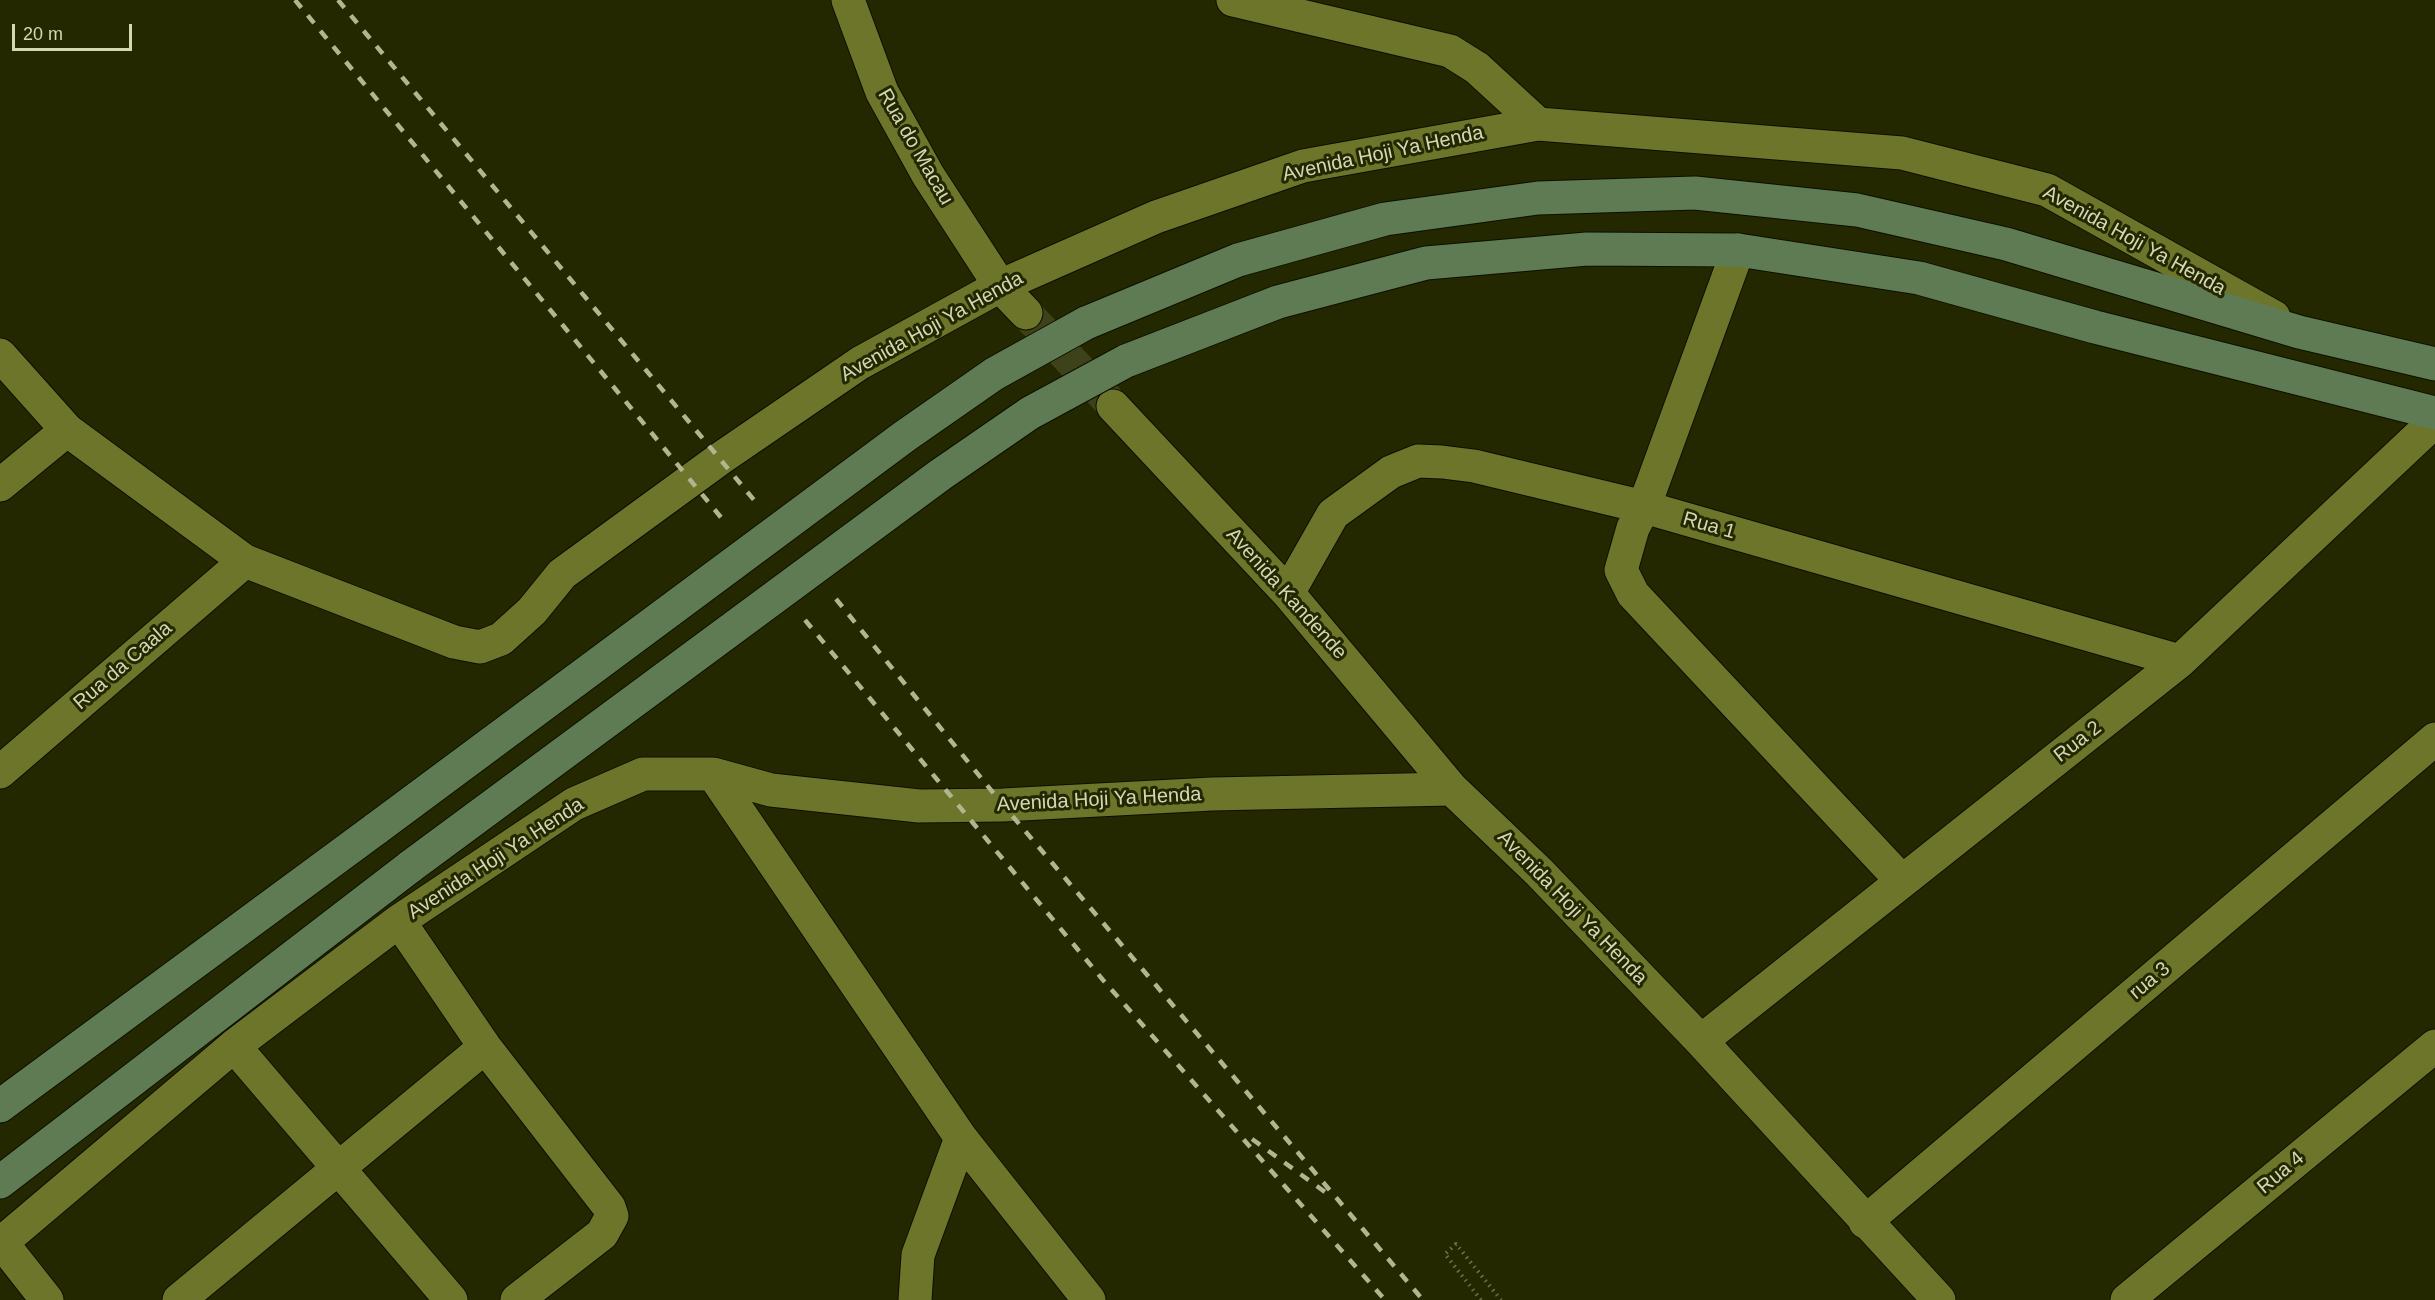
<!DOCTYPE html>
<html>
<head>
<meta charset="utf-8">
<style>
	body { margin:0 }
	#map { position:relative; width:2435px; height:1300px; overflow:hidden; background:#242800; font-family:Helvetica,sans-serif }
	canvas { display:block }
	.scale { position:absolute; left:12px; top:24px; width:120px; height:27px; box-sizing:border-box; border:3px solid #d2d8b4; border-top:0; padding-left:8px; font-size:18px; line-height:21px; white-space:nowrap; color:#d2d8b4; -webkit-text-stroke:4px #242800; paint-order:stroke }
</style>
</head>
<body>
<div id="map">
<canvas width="2435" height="1300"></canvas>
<div class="scale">20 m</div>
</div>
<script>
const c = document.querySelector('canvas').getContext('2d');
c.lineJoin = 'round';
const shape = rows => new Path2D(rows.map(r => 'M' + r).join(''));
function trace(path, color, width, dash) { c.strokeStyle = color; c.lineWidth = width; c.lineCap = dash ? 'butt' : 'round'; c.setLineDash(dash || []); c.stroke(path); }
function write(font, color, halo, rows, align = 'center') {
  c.font = font + ' Helvetica,sans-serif'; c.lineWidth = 6; c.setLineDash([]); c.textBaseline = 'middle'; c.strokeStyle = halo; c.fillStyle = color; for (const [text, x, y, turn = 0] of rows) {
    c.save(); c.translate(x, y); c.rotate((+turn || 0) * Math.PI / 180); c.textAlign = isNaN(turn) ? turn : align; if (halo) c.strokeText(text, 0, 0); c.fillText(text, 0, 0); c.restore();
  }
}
const minorTunnel = shape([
	[1026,313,1109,401]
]);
const path = shape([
	[1481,1300,1445,1254,1456,1244,1501,1300]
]);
const minor = shape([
	[848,0,882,92,928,175,1000,286,1026,313],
	[1233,0,1450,51,1477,68,1538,124],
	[1738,250,1644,507,1633,528,1621,570,1633,594,1901,880],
	[1113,406,1288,593,1452,789,1539,872,1701,1041,1939,1300],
	[0,485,67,430],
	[1288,593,1333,514,1391,472,1418,461,1442,462,1474,466,1644,507,2180,661],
	[0,772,245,561],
	[713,774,961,1138,1089,1300],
	[399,921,485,1047,609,1207,612,1216,602,1234,517,1300],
	[1701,1041,2180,661,2435,421],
	[234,1046,451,1300],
	[1865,1222,2435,739],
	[2,1243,47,1300],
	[0,1244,234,1046,399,921,574,804,643,774,713,774,771,790,919,806,1003,805,1212,794,1452,789],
	[179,1300,485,1047],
	[915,1300,918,1255,961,1138],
	[2127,1300,2435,1046]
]);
const tertiary = shape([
	[0,355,67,430,245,561,454,642,480,647,501,639,532,611,562,574,721,458,860,363,1000,286,1156,217,1303,166,1538,124,1902,153,2047,190,2274,317]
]);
const secondary = shape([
	[1086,323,1238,260,1385,219,1538,198,1695,193,1857,210,2006,244,2299,332,2435,364],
	[1126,361,1278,302,1426,263,1587,249,1738,250,1919,278,2095,327,2435,413],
	[0,1106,377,828],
	[0,1182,411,866]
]);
const rail = shape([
	[295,0,724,521],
	[338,0,754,500],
	[836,599,1003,805,1423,1300],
	[805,620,1103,980,1385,1300],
	[1252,1139,1325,1192]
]);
const secondaryBridge = shape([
	[377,828,905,436,994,374,1086,323],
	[411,866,940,475,1030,413,1126,361]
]);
const streetNames = [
	["Rua do Macau",915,147,60],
	["Avenida Hoji Ya Henda",1383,154,-12],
	["Avenida Hoji Ya Henda",2134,241,29],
	["Avenida Hoji Ya Henda",932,327,-29],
	["Rua 1",1709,526,16],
	["Avenida Kandende",1286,594,48],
	["Rua da Caala",123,666,-41],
	["Rua 2",2078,742,-38],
	["Avenida Hoji Ya Henda",1099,800,-3],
	["Avenida Hoji Ya Henda",496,859,-33],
	["Avenida Hoji Ya Henda",1572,908,46],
	["rua 3",2150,981,-40],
	["Rua 4",2281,1173,-40]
];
trace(minorTunnel, '#3e421b', 33, [33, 16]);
trace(minor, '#0d0f00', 35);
trace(tertiary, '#0d0f00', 35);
trace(secondary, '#0d0f00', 35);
trace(path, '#6d724c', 4, [1.5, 4.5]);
trace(minor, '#6d752b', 33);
trace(tertiary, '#6d752b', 33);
trace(secondary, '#5e7b54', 33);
trace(rail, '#b0b691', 4.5, [10, 10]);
trace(secondaryBridge, '#0d0f00', 35, []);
trace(secondaryBridge, '#5e7b54', 33);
write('20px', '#d2d8b4', '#242800', streetNames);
</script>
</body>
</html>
